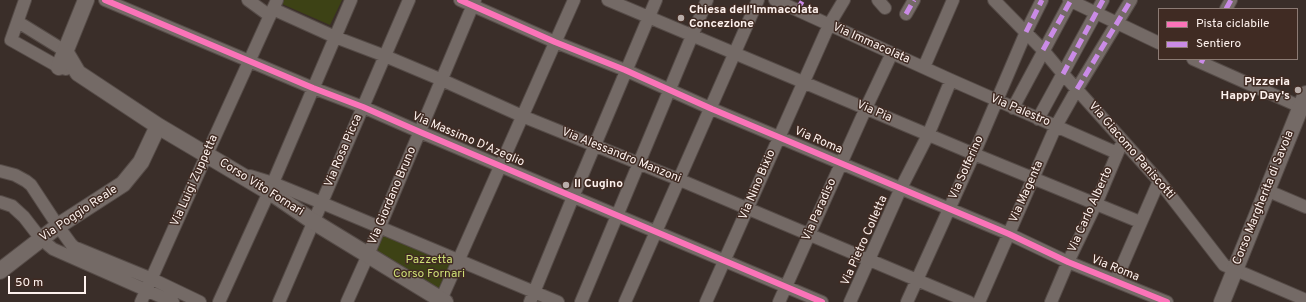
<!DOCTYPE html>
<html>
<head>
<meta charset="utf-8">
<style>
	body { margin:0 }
	#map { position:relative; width:1306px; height:302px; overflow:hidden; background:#3a2e29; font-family:Overpass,sans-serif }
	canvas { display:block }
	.legend { position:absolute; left:1158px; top:8px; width:140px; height:52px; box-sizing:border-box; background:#402b23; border:1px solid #8c7b74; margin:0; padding:5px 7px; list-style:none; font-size:12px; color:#fef2ee }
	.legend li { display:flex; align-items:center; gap:8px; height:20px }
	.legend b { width:20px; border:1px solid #8c7b74 }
	.scale { position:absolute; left:8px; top:276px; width:78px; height:18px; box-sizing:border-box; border:2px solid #fef2ee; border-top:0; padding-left:5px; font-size:12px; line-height:14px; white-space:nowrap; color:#fef2ee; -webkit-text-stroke:3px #402b23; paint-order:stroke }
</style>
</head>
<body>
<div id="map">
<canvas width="1306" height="302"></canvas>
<ul class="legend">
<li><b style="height:5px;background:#fb73b8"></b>Pista ciclabile</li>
<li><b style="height:5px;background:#ca8be6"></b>Sentiero</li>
</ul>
<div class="scale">50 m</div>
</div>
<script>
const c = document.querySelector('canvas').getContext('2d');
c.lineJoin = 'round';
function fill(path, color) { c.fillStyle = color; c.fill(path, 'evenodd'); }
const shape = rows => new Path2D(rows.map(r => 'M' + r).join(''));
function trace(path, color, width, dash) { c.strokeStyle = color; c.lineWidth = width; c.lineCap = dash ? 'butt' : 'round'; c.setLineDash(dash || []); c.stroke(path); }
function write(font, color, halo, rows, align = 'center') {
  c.font = font + ' Overpass,sans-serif'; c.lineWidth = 3; c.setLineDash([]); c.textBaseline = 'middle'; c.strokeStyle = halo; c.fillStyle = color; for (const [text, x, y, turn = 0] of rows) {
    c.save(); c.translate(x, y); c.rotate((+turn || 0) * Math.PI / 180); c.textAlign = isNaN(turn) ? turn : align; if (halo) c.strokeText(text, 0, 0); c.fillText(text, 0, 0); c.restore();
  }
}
const green = shape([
	[284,0,342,0,330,25,282,4],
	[381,234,452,263,438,290,374,250]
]);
const street = shape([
	[25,0,11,40,59,67,66,69],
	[105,0,313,88,363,107,420,132,822,302],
	[248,0,270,16],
	[460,0,555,42,625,70,712,109,1009,234,1068,262,1167,302],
	[608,0,974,154,1140,222],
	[775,0,951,80,1117,153],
	[878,0,885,8],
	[994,0,1043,50,1063,74,1159,181,1224,265,1306,300],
	[1069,0,1159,43],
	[273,9,335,37,385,56,442,80,522,116,680,180,969,302],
	[1226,9,1231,0],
	[906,14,914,0],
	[18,22,65,51],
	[1193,59,1301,107],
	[924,67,953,0],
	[1013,108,1071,0],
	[1038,119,1103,0],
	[0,171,15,175,26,181,31,185,58,226,71,244,74,247,152,279,200,302],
	[250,176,273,183,322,203,558,302],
	[1266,190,1306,207],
	[0,202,12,206,24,217,41,239,53,249,173,302],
	[1116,280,1159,181],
	[141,302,207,154,277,0],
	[219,302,269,192,351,0],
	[279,302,409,0],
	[347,302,368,255,475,0],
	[440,302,574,0],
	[530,302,573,197,656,0],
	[581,302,707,0],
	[625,302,758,0],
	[706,302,829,25,844,0],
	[779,302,866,108,892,53],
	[850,302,901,188,928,135,951,80],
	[907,302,974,154,1026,32,1042,0],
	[979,302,1056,126,1077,89,1131,0],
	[1051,302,1068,262,1096,204,1120,147]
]);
const secondary = shape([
	[65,51,78,73,158,126,276,196,314,222,445,302],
	[59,67,86,0],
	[0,271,58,226,123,184,141,162,158,126],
	[1222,302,1306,94]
]);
const quiet = shape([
	[1226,9,1231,0],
	[797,10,803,0],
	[906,14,914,0],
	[1026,32,1042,0],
	[1043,50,1071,0],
	[1201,63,1203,59],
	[1063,74,1103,0],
	[1077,89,1131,0]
]);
const cycleway = shape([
	[105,0,313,88,363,107,420,132,822,302],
	[460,0,555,42,625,70,712,109,1009,234,1068,262,1167,302]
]);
const markers = [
	[681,18,4,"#b9ada9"],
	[1298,90,4,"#b9ada9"],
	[566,185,4,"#b9ada9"]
];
const poiNames = [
	["Chiesa dell'Immacolata",689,11],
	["Concezione",689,25],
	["Pizzeria",1290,83,"right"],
	["Happy Day's",1290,97,"right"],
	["Il Cugino",574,185]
];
const streetNames = [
	["Via Immacolata",871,44,24],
	["Via Palestro",1020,111,23],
	["Via Pia",874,112,23],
	["Via Massimo D'Azeglio",468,140,23],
	["Via Roma",818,141,23],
	["Via Rosa Picca",344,151,-67],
	["Via Giacomo Paniscotti",1131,151,49],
	["Via Alessandro Manzoni",621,156,22],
	["Via Solferino",967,168,-66],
	["Via Luigi Zuppetta",195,181,-66],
	["Via Nino Bixio",758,185,-67],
	["Corso Vito Fornari",261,188,32],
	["Via Magenta",1027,192,-66],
	["Via Giordano Bruno",393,196,-67],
	["Corso Margherita di Savoia",1264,198,-68],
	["Via Paradiso",820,210,-66],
	["Via Carlo Alberto",1091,210,-66],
	["Via Poggio Reale",79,214,-34],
	["Via Pietro Colletta",865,241,-66],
	["Via Roma",1115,269,22]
];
const parkNames = [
	["Pazzetta",429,261],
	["Corso Fornari",429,275]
];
fill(green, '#3d4215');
trace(street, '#554b47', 14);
trace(secondary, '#554b47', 18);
trace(street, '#746a66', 12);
trace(secondary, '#746a66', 16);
trace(quiet, '#ca8be6', 5, [10, 5]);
trace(cycleway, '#fb73b8', 6);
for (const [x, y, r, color] of markers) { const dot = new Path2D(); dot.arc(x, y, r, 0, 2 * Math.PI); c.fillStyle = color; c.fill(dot); trace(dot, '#402b23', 1.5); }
write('bold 12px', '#fef2ee', '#402b23', poiNames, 'left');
write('12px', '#fef2ee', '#402b23', streetNames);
write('12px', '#cdde75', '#402b23', parkNames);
</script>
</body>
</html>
